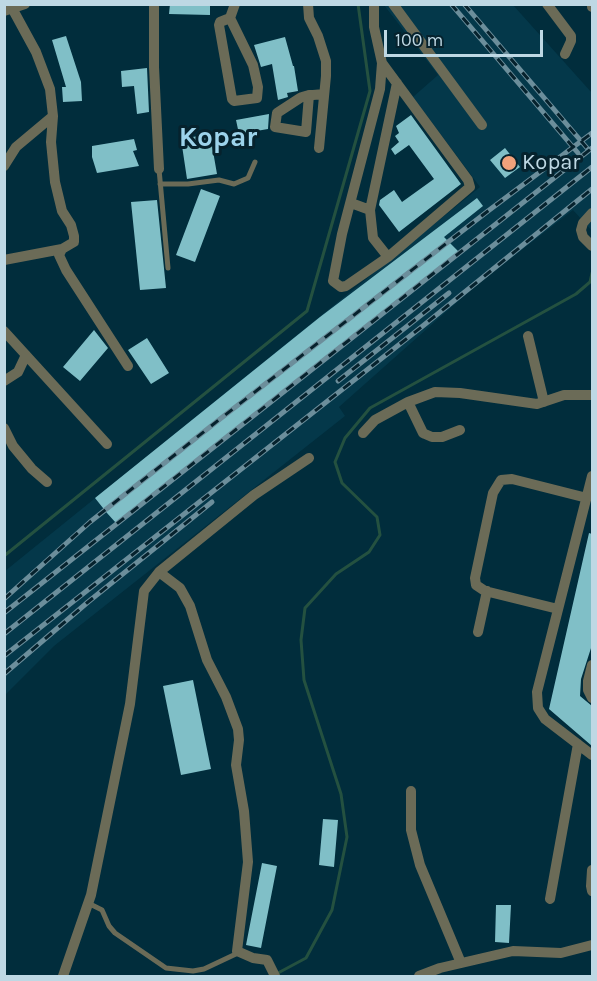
<!DOCTYPE html>
<html>
<head>
<meta charset="utf-8">
<style>
	body { margin:0 }
	#map { position:relative; width:597px; height:981px; overflow:hidden; background:#012d3c; font-family:Karla,sans-serif }
	canvas { display:block }
	.frame { position:absolute; inset:0; border:6px solid #bed8e4; pointer-events:none }
	.scale { position:absolute; left:384px; top:30px; width:159px; height:27px; box-sizing:border-box; border:3px solid #bed8e4; border-top:0; padding-left:8px; font-size:18px; line-height:21px; white-space:nowrap; color:#bed8e4; -webkit-text-stroke:4px #06222d; paint-order:stroke }
</style>
</head>
<body>
<div id="map">
<canvas width="597" height="981"></canvas>
<div class="frame"></div>
<div class="scale">100 m</div>
</div>
<script>
const c = document.querySelector('canvas').getContext('2d');
c.lineJoin = 'round';
function fill(path, color) { c.fillStyle = color; c.fill(path, 'evenodd'); }
const shape = rows => new Path2D(rows.map(r => 'M' + r).join(''));
function trace(path, color, width, dash) { c.strokeStyle = color; c.lineWidth = width; c.lineCap = dash ? 'butt' : 'round'; c.setLineDash(dash || []); c.stroke(path); }
function write(font, color, halo, rows, align = 'center') {
  c.font = font + ' Karla,sans-serif'; c.lineWidth = 6; c.setLineDash([]); c.textBaseline = 'middle'; c.strokeStyle = halo; c.fillStyle = color; for (const [text, x, y, turn = 0] of rows) {
    c.save(); c.translate(x, y); c.rotate((+turn || 0) * Math.PI / 180); c.textAlign = isNaN(turn) ? turn : align; if (halo) c.strokeText(text, 0, 0); c.fillText(text, 0, 0); c.restore();
  }
}
const built = shape([
	[384,5,513,5,592,93,592,231,573,210,474,287,339,407,345,416,54,646,5,695,5,571,480,187,413,97,438,75]
]);
const stream = shape([
	[4,556,307,311,370,91,358,4],
	[278,973,306,958,332,910,347,837,341,794,304,680,301,640,305,608,336,574,369,552,380,535,377,517,342,483,335,462,345,438,370,408,576,294,590,282,592,273]
]);
const building = shape([
	[170,4,210,4,210,15,169,14],
	[66,36,81,82,82,101,63,102,62,87,66,87,52,40],
	[285,37,293,66,294,66,298,91,287,93,288,97,278,100,272,64,261,67,254,45],
	[147,68,149,112,137,114,134,86,122,87,121,71],
	[269,114,268,129,239,134,236,120],
	[411,115,461,184,399,232,379,205,380,200,394,190,402,202,434,179,409,145,395,155,391,149,399,142,395,136,399,133,396,126],
	[210,134,217,174,187,179,181,139],
	[134,139,137,150,133,151,139,166,97,173,92,157,92,146],
	[505,148,520,167,505,178,490,160],
	[201,189,220,196,195,262,176,255],
	[477,198,483,206,444,237,459,252,116,523,107,513,95,498,320,317],
	[157,200,166,288,140,290,131,202],
	[94,330,108,348,80,381,63,367],
	[147,338,169,373,151,384,128,350],
	[589,533,592,534,592,645,581,679,580,696,592,706,592,746,549,709],
	[193,680,211,769,181,775,163,686],
	[323,819,338,820,334,867,319,865],
	[262,863,277,866,261,948,246,945],
	[496,905,511,905,509,943,495,942]
]);
const lane = shape([
	[159,169,168,268],
	[160,184,188,184,219,180,234,184,248,178,255,162],
	[88,903,102,910,109,926,115,933,166,968,193,971,204,969,238,953]
]);
const street = shape([
	[154,4,154,67,159,169],
	[308,4,309,18,318,36,326,61,326,76,319,148],
	[374,4,374,27,382,63,380,89,342,234,333,281,341,287,346,286,388,257],
	[393,4,482,125],
	[547,4,571,36,571,41,565,54],
	[592,4,592,7],
	[4,11,25,4],
	[230,18,220,22,219,25,232,99,234,101,257,98,258,87,253,65,230,18,235,4],
	[309,95,306,132,275,127,277,113,300,98,302,97,309,95,313,95,324,94],
	[53,116,51,142,55,182,62,211,71,225,74,236,74,242,62,249,59,255,66,270,128,366],
	[4,166,16,147,53,116,50,89,36,52,12,8],
	[351,203,370,210,373,238,388,257,470,187,468,180,382,63],
	[370,210,397,83],
	[592,213,583,223,581,230,583,237,592,246],
	[4,260,62,249],
	[4,331,107,444],
	[528,336,544,402],
	[4,381,18,372,26,355],
	[408,402,423,433,425,434,432,437,442,437,460,430],
	[4,428,13,446,32,469,47,482],
	[363,433,375,420,408,402,435,392,460,393,537,404,564,395,592,395],
	[592,476,537,692,538,708,545,719,592,755],
	[159,572,254,495,309,458],
	[558,609,485,591,476,585,475,578,493,493,501,480,512,479,587,498],
	[478,632,487,591],
	[592,665,588,681,588,690,592,698],
	[411,791,411,830,420,865,461,963],
	[592,870,591,886,592,891],
	[550,899,578,744],
	[63,976,91,895,130,704,144,591,159,572,180,588,190,606,207,660,226,697,238,729,239,740,236,765,244,811,248,862,237,951,253,958,267,960,275,976],
	[419,976,440,968,513,951,561,953,592,945]
]);
const rail = shape([
	[451,4,578,153],
	[464,4,587,148],
	[338,381,449,293],
	[4,599,90,522,220,419,488,211,592,133],
	[4,613,592,148],
	[4,634,592,167],
	[4,656,424,325,592,189],
	[4,674,88,602,212,502]
]);
const markers = [
	[509,163,8,"#f1a27b"]
];
const poiNames = [
	["Kopar",522,163]
];
const districtNames = [
	["Kopar",218,138]
];
fill(built, '#04384a');
trace(stream, '#245140', 3);
fill(building, '#80bfc7');
trace(lane, '#6b6b57', 5);
trace(street, '#6b6b57', 10);
trace(rail, '#6c8e9b', 5);
trace(rail, '#06222d', 3, [9]);
for (const [x, y, r, color] of markers) { const dot = new Path2D(); dot.arc(x, y, r, 0, 2 * Math.PI); c.fillStyle = color; c.fill(dot); trace(dot, '#06222d', 2); }
write('22px', '#bed8e4', '#06222d', poiNames, 'left');
write('bold 28px', '#9dd3eb', '#06222d', districtNames);
</script>
</body>
</html>
